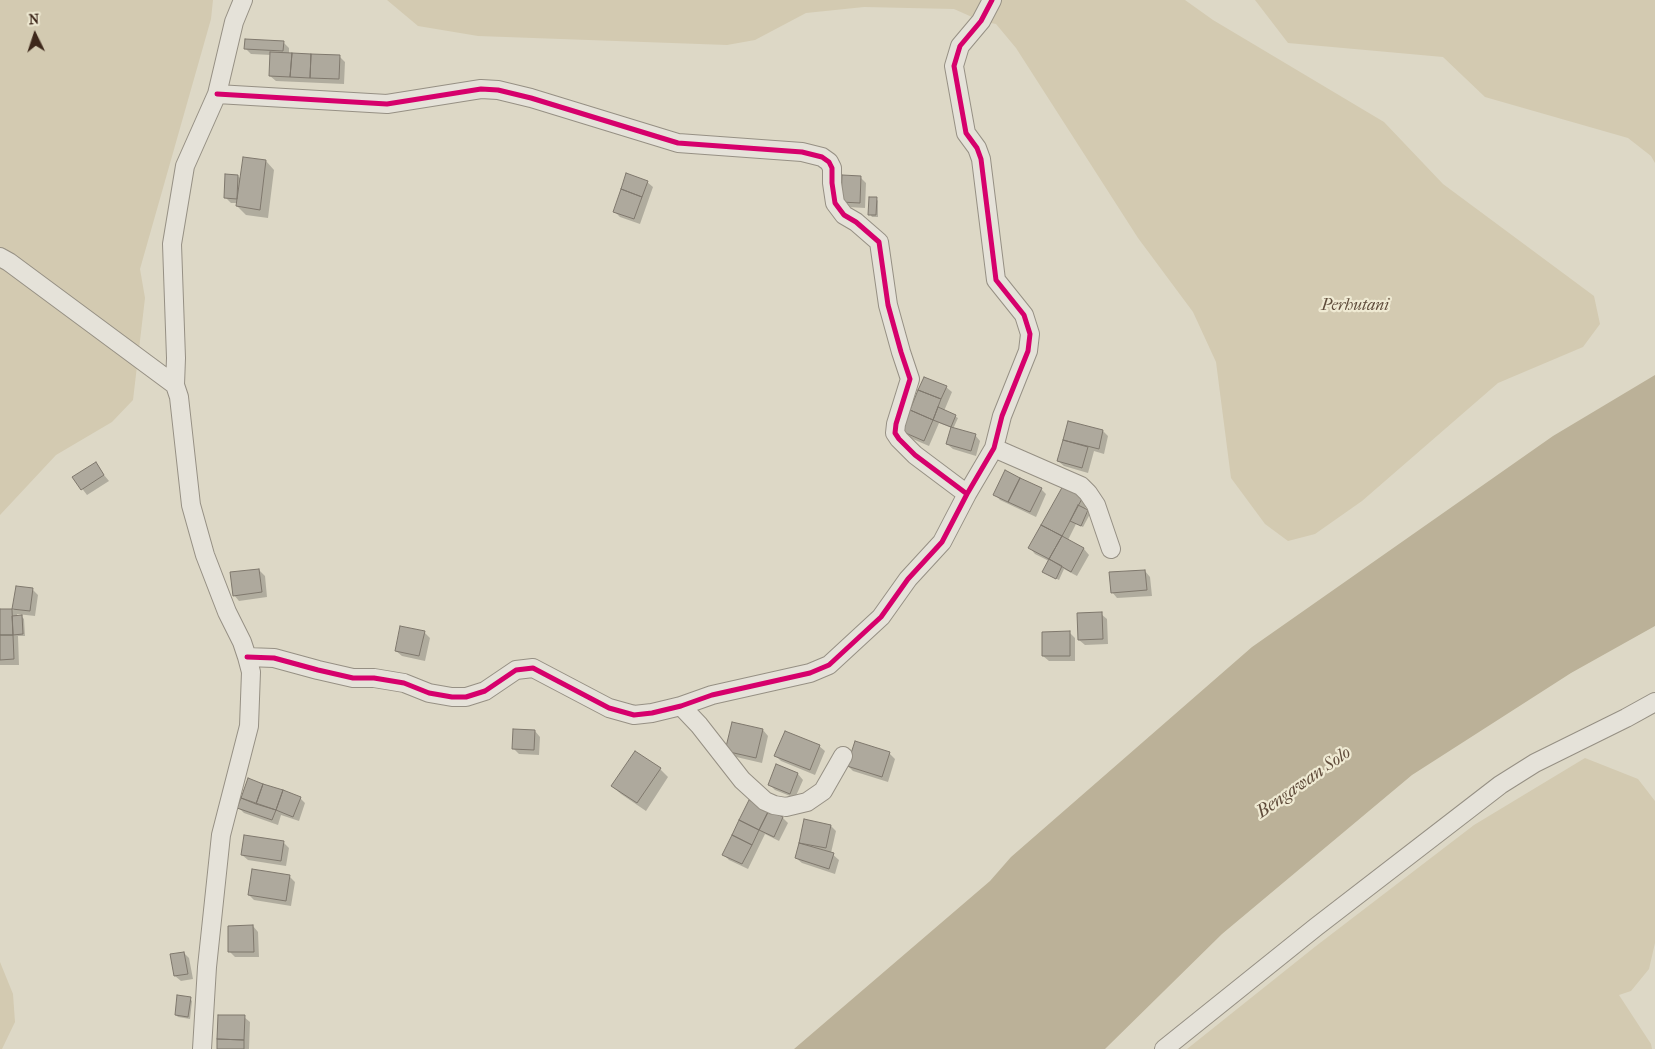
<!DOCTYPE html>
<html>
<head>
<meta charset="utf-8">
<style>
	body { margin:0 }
	#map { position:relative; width:1655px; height:1049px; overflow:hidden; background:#ddd8c6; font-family:"IM FELL French Canon",serif }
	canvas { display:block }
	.north { position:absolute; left:10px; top:10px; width:50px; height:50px; -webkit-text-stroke:4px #efead3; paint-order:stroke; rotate:356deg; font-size:14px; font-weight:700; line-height:20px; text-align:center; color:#3d271a }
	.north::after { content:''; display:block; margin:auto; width:18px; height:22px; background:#3d271a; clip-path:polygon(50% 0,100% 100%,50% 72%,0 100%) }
</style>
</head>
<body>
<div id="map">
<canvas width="1655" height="1049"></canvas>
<div class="north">N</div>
</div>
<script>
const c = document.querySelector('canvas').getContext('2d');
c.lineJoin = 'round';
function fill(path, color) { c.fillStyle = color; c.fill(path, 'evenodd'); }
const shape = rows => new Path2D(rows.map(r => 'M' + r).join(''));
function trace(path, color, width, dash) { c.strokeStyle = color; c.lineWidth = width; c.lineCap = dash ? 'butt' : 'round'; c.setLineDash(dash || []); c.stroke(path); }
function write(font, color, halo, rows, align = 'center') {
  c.font = font + ' "IM FELL French Canon",serif'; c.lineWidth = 4.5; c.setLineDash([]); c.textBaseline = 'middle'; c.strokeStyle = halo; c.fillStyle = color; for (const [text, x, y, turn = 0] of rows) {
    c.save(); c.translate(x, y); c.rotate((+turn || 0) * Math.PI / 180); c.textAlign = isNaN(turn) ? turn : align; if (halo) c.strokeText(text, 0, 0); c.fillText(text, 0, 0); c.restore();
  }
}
const green = shape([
	[0,0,213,0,211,19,140,269,145,298,133,400,112,422,56,455,0,515],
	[387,0,1185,0,1213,20,1384,122,1443,184,1594,296,1600,324,1583,347,1498,383,1362,501,1315,534,1288,541,1265,524,1231,478,1216,362,1193,312,1138,238,1016,48,996,24,981,21,954,9,864,7,806,13,755,40,727,45,478,36,418,26],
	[1255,0,1655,0,1655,163,1651,156,1628,138,1485,97,1443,57,1288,43],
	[1585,758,1638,779,1655,801,1655,943,1649,969,1631,991,1619,995,1651,1044,1652,1049,1187,1049,1316,946,1474,825],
	[0,962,13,994,15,1022,2,1049,0,1049]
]);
const water = shape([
	[1655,375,1655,626,1571,673,1412,775,1222,934,1105,1049,794,1049,990,881,1011,857,1252,647,1553,436]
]);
const shadow = shape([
	[283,42,289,48,289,54,339,56,345,62,344,84,276,81,270,76,271,55,251,54,245,48],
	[266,161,274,170,268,218,246,215,237,206,238,203,231,203,225,197,238,176,241,179],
	[860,177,866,183,865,208,848,207,842,202],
	[647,182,653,187,640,224,620,217,614,211],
	[876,198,878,201,878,217,872,217,870,214],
	[946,387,952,392,944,411,958,418,953,429,975,435,980,441,976,456,953,449,947,444,952,428,939,423,929,446,908,437,902,431],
	[1068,423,1103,431,1108,436,1104,454,1094,451,1088,473,1064,466,1058,461],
	[95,464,109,481,87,495,74,478],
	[1064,486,1089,502,1084,510,1090,514,1083,527,1076,524,1068,540,1084,549,1089,555,1077,576,1064,569,1059,580,1044,572,1049,561,1035,554,1030,548],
	[1041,489,1046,494,1036,517,1000,500,995,494],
	[259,570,265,576,267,597,239,601,234,595],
	[1145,571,1150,577,1152,596,1117,598,1112,592],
	[17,587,32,589,38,595,35,616,17,614,18,617,22,617,24,619,25,636,18,636,19,665,0,665,0,611,14,610],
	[1101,614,1107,619,1108,644,1085,645,1079,640],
	[424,632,430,638,425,661,402,656,396,651],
	[1069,632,1075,638,1075,661,1049,661,1043,656],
	[763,730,768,736,762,763,732,756,726,750],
	[535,731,540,737,539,755,519,754,513,748],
	[819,746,825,751,815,775,781,761,776,756],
	[889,753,895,759,888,782,853,771,848,766],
	[660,769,668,777,646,811,621,794,612,786],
	[798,774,803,780,795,798,775,790,769,784],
	[300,798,305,803,299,821,281,815,278,825,244,813,239,808],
	[749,802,783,818,788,823,779,841,765,834,748,869,729,860,724,855],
	[805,821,831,826,836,831,831,853,839,860,835,874,802,863,796,858],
	[284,843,289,848,286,866,248,860,242,855],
	[289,876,295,882,291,906,254,900,249,895],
	[253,926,258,932,259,957,235,957,229,951],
	[184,953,189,958,193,979,181,981,175,976,172,955],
	[190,999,192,1001,190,1019,178,1017,176,1015],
	[244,1017,250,1022,249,1049,218,1049]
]);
const building = shape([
	[245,39,284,41,283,51,244,49,245,39],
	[270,52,292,53,290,77,269,76,270,52],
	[292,53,311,54,310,78,290,77,292,53],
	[311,54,340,55,339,79,310,78,311,54],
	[243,157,266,160,260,210,236,206,243,157],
	[626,173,648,181,642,197,621,189,626,173],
	[225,174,238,175,237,199,224,198,225,174],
	[842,175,861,176,860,203,841,202,842,175],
	[621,189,642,197,634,219,613,212,621,189],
	[869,197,877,197,876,215,868,215,869,197],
	[924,377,947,386,941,399,918,390,924,377],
	[918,390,941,399,933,420,910,410,918,390],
	[938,407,956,415,951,427,933,420,938,407],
	[910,410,933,420,924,441,901,431,910,410],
	[1068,421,1103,430,1099,449,1063,440,1068,421],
	[951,427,976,434,971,451,946,444,951,427],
	[1063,440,1088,447,1082,468,1057,461,1063,440],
	[96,462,104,475,81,490,72,477,96,462],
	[1005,470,1020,478,1008,502,993,495,1005,470],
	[1020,478,1042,488,1030,512,1008,502,1020,478],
	[1064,484,1084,495,1062,536,1041,525,1064,484],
	[1078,505,1088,510,1081,526,1070,521,1078,505],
	[1041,525,1062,536,1049,559,1028,548,1041,525],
	[1062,536,1084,548,1071,572,1049,559,1062,536],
	[1049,559,1062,566,1056,579,1042,572,1049,559],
	[259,569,262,592,233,596,230,572,259,569],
	[1145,570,1147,590,1111,593,1109,572,1145,570],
	[16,586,33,588,30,611,12,609,16,586],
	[0,609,12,609,13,635,0,635,0,609],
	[1102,612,1103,639,1078,640,1077,613,1102,612],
	[22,615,23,634,13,635,12,616,22,615],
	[400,626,425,631,419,656,395,651,400,626],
	[1070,631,1070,656,1042,656,1042,632,1070,631],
	[0,635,13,635,14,659,0,660,0,635],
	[732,722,763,729,756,758,725,751,732,722],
	[513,729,535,730,534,750,512,749,513,729],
	[785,731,820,745,810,770,774,756,785,731],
	[855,741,890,752,882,777,847,766,855,741],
	[635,751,661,768,637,803,611,786,635,751],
	[776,764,798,773,790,794,768,785,776,764],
	[248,778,263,784,256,804,241,798,248,778],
	[263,784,283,790,276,810,256,804,263,784],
	[283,790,301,797,293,817,276,810,283,790],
	[241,798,276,810,272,820,237,808,241,798],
	[749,800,769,810,759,830,739,820,749,800],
	[769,810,783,817,774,837,759,830,769,810],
	[804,819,831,825,826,848,799,843,804,819],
	[739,820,759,830,752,845,732,835,739,820],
	[244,835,284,841,281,861,241,855,244,835],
	[732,835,752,845,742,864,722,855,732,835],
	[799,843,834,853,829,869,795,858,799,843],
	[252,869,290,875,286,901,248,895,252,869],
	[253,925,254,952,228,952,228,926,253,925],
	[184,952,188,974,174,976,170,954,184,952],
	[177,995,191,997,188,1017,175,1015,177,995],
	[218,1015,245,1015,244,1040,217,1039,218,1015],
	[217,1039,244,1040,244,1049,217,1049,217,1039]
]);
const minor = shape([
	[217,94,387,104,481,89,498,90,531,98,678,143,802,152,822,157,829,162,832,168,832,183,835,203,844,215,856,222,879,242,888,305,901,352,910,379,896,424,895,433,899,439,915,455,967,494],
	[0,257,9,262,175,385,179,397,191,505,205,555,227,612,242,642,247,657,251,672,249,726,221,835,207,967,202,1049],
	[175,385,176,358,172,244,185,166,217,94,234,22,243,0],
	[994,448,1081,486,1088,493,1096,505,1111,549],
	[247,657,274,658,318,670,353,678,374,678,404,683,429,693,452,697,466,697,485,691,516,670,533,668,609,708,634,715,652,713,681,706,712,695,810,673,829,665,881,617,908,579,942,542,967,494,994,448,1002,416,1028,351,1030,334,1024,315,996,280,981,159,977,148,966,133,954,66,960,46,981,21,992,0],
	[681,706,699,725,742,780,765,801,774,805,786,807,807,802,823,791,843,756],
	[1164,1049,1316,927,1500,785,1535,763,1626,718,1655,702]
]);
const cycleway = shape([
	[217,94,387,104,481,89,498,90,531,98,678,143,802,152,822,157,829,162,832,168,832,183,835,203,844,215,856,222,879,242,888,305,901,352,910,379,896,424,895,433,899,439,915,455,967,494],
	[247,657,274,658,318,670,353,678,374,678,404,683,429,693,452,697,466,697,485,691,516,670,533,668,609,708,634,715,652,713,681,706,712,695,810,673,829,665,881,617,908,579,942,542,967,494,994,448,1002,416,1028,351,1030,334,1024,315,996,280,981,159,977,148,966,133,954,66,960,46,981,21,992,0]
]);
const parkNames = [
	["Perhutani",1355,306]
];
const waterNames = [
	["Bengawan Solo",1304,783,-35]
];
fill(green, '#d3cab1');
fill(water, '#bbb198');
fill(shadow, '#0003');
fill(building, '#aea99d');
trace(building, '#7f786d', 1);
trace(minor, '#969084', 20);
trace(minor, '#e5e2d9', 18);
trace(cycleway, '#d6006c', 5);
write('italic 16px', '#604d3c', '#efead3', parkNames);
write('italic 18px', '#5f4b3a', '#efead3', waterNames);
</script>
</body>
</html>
